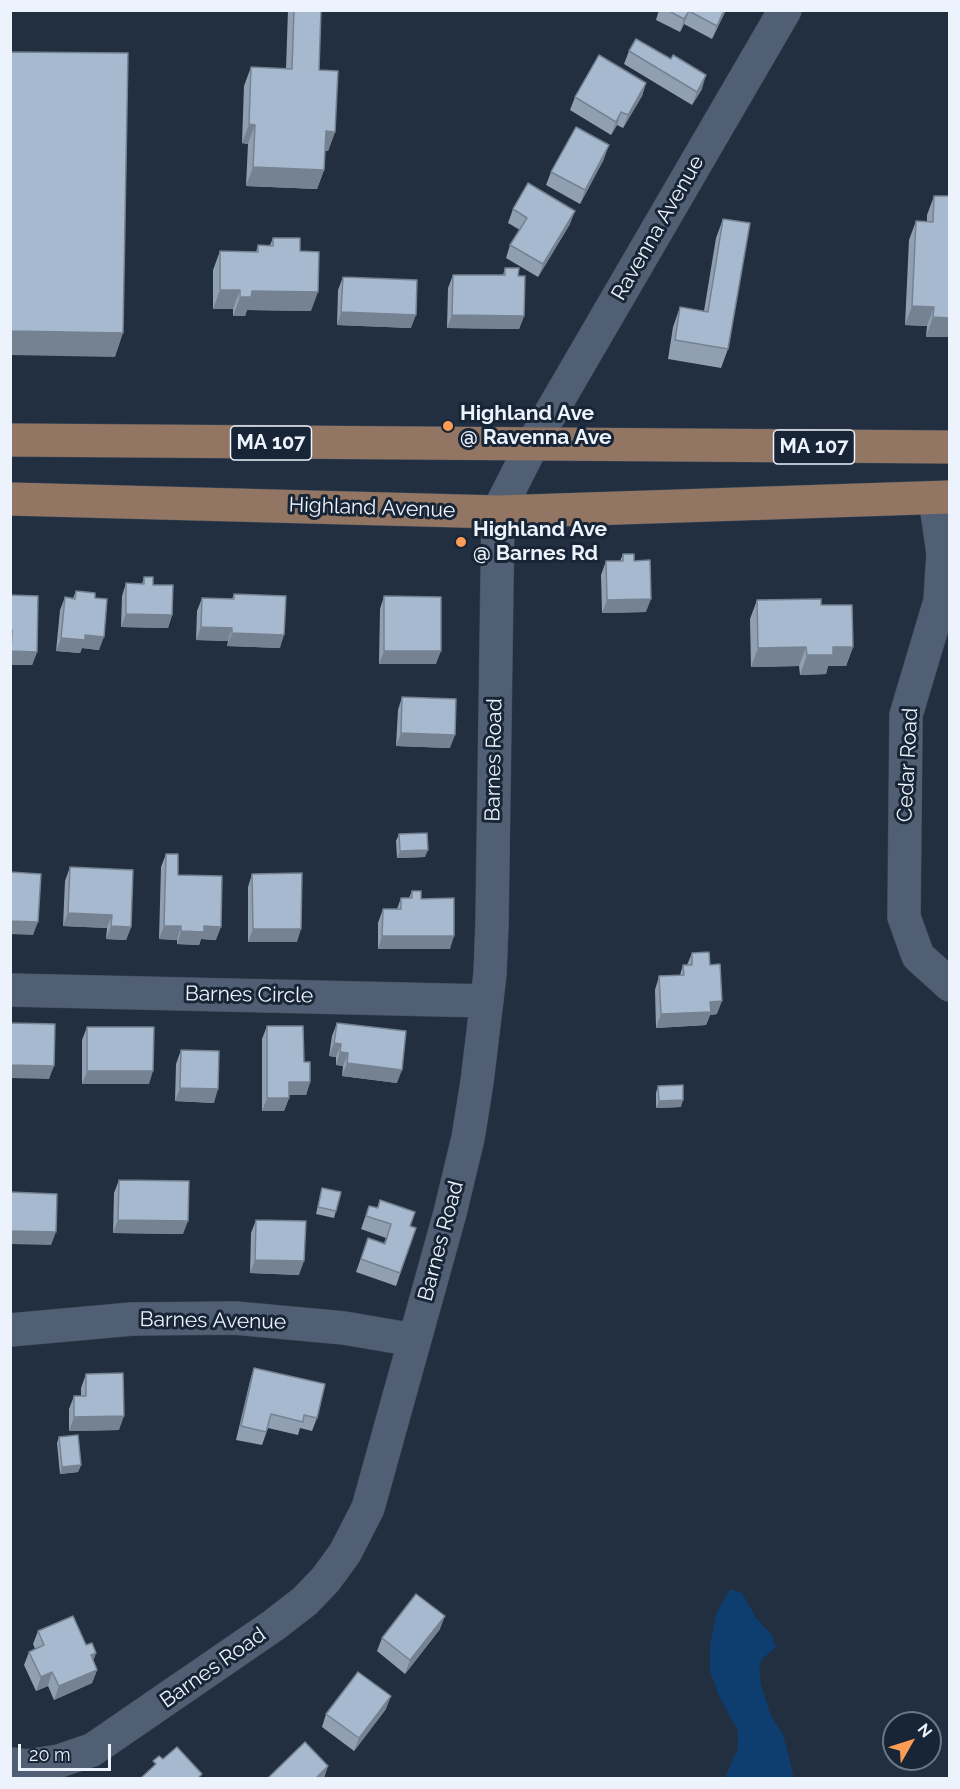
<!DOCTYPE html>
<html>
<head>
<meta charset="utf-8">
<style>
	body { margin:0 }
	#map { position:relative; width:960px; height:1789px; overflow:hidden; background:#212f41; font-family:Raleway,sans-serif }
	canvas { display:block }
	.frame { position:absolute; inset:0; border:12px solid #ecf3fd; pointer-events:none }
	.north { position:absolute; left:882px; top:1711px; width:60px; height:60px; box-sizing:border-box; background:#172536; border:2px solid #6c7786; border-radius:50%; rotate:51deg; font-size:16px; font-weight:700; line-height:24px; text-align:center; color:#ecf3fd }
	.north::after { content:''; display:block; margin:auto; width:21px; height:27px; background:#fd9d55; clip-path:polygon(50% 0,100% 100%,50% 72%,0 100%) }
	.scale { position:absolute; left:18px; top:1744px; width:93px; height:27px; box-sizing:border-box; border:3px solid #ecf3fd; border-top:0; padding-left:8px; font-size:18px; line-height:21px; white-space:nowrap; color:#ecf3fd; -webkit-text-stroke:4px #172536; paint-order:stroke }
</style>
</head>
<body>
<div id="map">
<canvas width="960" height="1789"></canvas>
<div class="frame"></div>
<div class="north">N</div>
<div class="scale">20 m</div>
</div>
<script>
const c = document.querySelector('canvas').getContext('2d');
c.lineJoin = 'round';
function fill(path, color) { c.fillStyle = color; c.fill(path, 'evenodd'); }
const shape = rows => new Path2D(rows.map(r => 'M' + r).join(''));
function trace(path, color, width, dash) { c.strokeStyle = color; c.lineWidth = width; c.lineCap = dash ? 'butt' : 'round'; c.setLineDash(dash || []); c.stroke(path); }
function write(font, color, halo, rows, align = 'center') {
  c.font = font + ' Raleway,sans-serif'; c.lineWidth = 6; c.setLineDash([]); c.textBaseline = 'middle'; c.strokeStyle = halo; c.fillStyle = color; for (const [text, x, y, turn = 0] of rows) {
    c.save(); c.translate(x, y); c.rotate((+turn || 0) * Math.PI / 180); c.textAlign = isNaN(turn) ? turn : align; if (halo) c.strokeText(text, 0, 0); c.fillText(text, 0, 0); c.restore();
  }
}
const green = shape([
	[730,1589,742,1593,756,1618,771,1634,776,1647,762,1659,759,1669,761,1685,771,1716,783,1734,794,1778,725,1778,738,1748,738,1731,719,1696,710,1671,710,1644,717,1612]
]);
const minor = shape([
	[935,498,943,553,940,601,906,715,904,917,918,956,950,985],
	[10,990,487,1001],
	[10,1330,132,1319,235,1318,344,1328,414,1340],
	[10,1764,27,1766,59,1761,92,1750,274,1625,305,1601,326,1579,345,1553,368,1508,450,1213,468,1138,477,1082,490,974,492,924,498,512,532,445,785,10]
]);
const major = shape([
	[10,440,950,447],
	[10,499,498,512,950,497]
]);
const wall = shape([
	[288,10,321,10,319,70,335,132,328,151,325,151,324,170,317,189,246,186,248,144,242,143,244,86,251,67,286,69],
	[659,10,726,10,712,39,684,24,680,32,656,20],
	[629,51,702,89,692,105,624,64],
	[646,83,642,96,623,128,617,125,611,135,570,110,575,97],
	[604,159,580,204,546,185,551,172],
	[934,196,950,337,926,337,927,326,905,325,909,240,916,221,927,221,927,215],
	[513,209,570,224,538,277,506,258,510,245,520,230,508,223],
	[723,219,728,349,721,368,668,359,673,327,680,307,704,311,716,238],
	[273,238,300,251,311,311,247,310,245,316,233,316,233,309,213,309,213,270,220,251,256,252,258,245,270,245],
	[505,268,518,276,524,316,519,329,447,328,448,288,453,275,503,275],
	[343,277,411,328,337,325,338,290],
	[623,554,634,561,646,612,602,613,601,575,606,561,620,561],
	[144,577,172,615,168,628,121,627,122,596,126,583,142,584],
	[76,591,95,598,99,650,82,648,80,653,56,651,60,610,65,597,73,598],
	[234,594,280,648,227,646,228,641,196,640,197,611,202,598,232,599],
	[10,595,37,652,32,665,10,665],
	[384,596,436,664,379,664,380,609],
	[757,600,821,605,853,647,846,666,828,666,826,674,800,675,799,666,751,667,750,619],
	[402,697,450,748,396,746,398,710],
	[399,834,425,857,397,858,396,841],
	[166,854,178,875,216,940,201,939,199,945,177,944,177,940,159,939,161,867],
	[70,867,131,927,126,940,106,939,107,928,63,926,65,881],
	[252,874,297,942,248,942,248,887],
	[412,891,421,899,450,949,378,949,378,923,383,909,397,909,401,898,409,898],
	[692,953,710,965,717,1014,710,1015,706,1025,656,1028,655,990,659,976,680,975,683,965,687,965],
	[337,1023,397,1083,342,1076,343,1066,336,1065,336,1057,329,1056,332,1036],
	[267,1026,304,1062,310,1082,306,1095,289,1095,289,1098,284,1111,262,1111,262,1039],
	[87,1027,149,1084,82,1084,82,1040],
	[181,1050,214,1103,175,1101,176,1064],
	[658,1086,681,1107,656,1108,656,1093],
	[119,1180,183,1234,113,1233,114,1193],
	[322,1188,336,1211,334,1218,316,1214],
	[380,1200,410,1226,416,1228,396,1286,356,1272,368,1238,384,1243,386,1238,361,1229,369,1206,377,1208],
	[256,1220,299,1275,250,1273,251,1233],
	[254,1368,317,1418,312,1431,300,1428,298,1435,268,1428,262,1445,236,1440,250,1381],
	[86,1374,119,1430,69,1431,69,1409,74,1396,81,1396,81,1388],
	[59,1437,81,1465,78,1472,60,1474,57,1443],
	[440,1629,405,1674,377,1651,382,1638],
	[38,1631,86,1645,96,1653,93,1661,97,1670,92,1683,54,1700,48,1686,36,1691,24,1665,29,1652,35,1649,33,1644],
	[386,1709,354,1751,322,1727,326,1714]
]);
const shadedWall = shape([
	[724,10,726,10,712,39,717,26],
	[689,11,684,24,680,32,684,19],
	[706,75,702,89,692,105,697,92],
	[646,83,642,96,623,128,628,115],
	[621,112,617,125,611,135,616,122],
	[249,124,255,125,248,144,242,143],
	[326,131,335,132,328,151,319,150],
	[609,145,604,159,580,204,585,190],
	[253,167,324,170,317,189,246,186],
	[575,211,570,224,538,277,543,264],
	[220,290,240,290,233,309,213,309],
	[252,291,318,292,311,311,247,310,245,316,233,316,240,297],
	[912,306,934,307,927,326,905,325],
	[341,312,416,315,411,328,337,325],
	[452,315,524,316,519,329,447,328],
	[933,317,950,318,950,337,926,337],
	[10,331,123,333,115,357,10,355],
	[651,599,646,612,602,613,607,600],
	[126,614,172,615,168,628,121,627],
	[201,627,232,628,228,641,196,640],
	[232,633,284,635,280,648,227,646],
	[85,635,104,637,99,650,82,648,80,653,56,651,61,638],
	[806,647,799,666,751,667,758,648],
	[833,647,853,647,846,666,828,666,826,674,800,675,807,655],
	[11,651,37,652,32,665,10,665,10,654],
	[384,651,441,651,436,664,379,664],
	[401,733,455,735,450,748,396,746],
	[428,850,425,857,397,858,400,851],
	[68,913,112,915,107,928,63,926],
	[10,921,38,922,33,935,10,934],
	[111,926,131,927,126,940,106,939],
	[164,926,181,926,177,940,159,939],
	[204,926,221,927,216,940,201,939,199,945,177,944,181,931],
	[253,929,301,929,297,942,248,942],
	[382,936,454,936,450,949,378,949],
	[722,1001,717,1014,710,1015,706,1025,656,1028,661,1014,710,1002],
	[334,1043,341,1044,336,1057,329,1056],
	[340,1052,348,1053,343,1066,336,1065],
	[347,1063,402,1070,397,1083,342,1076],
	[10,1065,54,1066,49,1079,10,1078],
	[87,1071,153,1071,149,1084,82,1084],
	[289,1082,310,1082,306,1095,284,1095],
	[180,1088,218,1089,214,1103,175,1101],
	[267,1098,289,1098,284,1111,262,1111],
	[683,1100,681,1107,656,1108,659,1101],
	[118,1220,188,1221,183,1234,113,1233],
	[10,1231,56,1232,51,1245,10,1244],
	[255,1260,304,1261,299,1275,250,1273],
	[124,1416,119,1430,69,1431,74,1417],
	[81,1465,78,1472,60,1474,62,1467],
	[445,1616,440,1629,405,1674,410,1660],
	[96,1653,91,1666,91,1655],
	[97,1670,92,1683,54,1700,59,1686],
	[52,1672,48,1686,36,1691,41,1677],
	[391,1696,386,1709,354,1751,359,1738],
	[328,1766,324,1779,315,1779]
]);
const building = shape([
	[294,10,321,10,319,70,338,71,335,132,326,131,324,170,253,167,255,125,249,124,251,67,292,69,294,10],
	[667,10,724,10,717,26,689,11,684,19,667,10],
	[636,39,671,59,673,55,706,75,697,92,629,51,636,39],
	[10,52,128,53,123,333,10,331,10,52],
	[599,55,646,83,628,115,621,112,616,122,575,97,599,55],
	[576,127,609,145,585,190,551,172,576,127],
	[528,183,575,211,543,264,510,245,527,218,513,209,528,183],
	[934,196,950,196,950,318,933,317,934,307,912,306,916,221,933,222,934,196],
	[723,219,750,223,728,349,675,340,680,307,708,312,723,219],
	[273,238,300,238,300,251,319,252,318,292,252,291,251,297,240,297,240,290,220,290,220,251,258,252,258,245,273,246,273,238],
	[505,268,519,268,518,276,525,276,524,316,452,315,453,275,505,275,505,268],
	[343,277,417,280,416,315,341,312,343,277],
	[623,554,634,554,634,561,650,560,651,599,607,600,606,561,623,561,623,554],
	[144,577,153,577,153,585,173,585,172,615,126,614,126,583,144,584,144,577],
	[76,591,95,593,95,598,107,599,104,637,85,635,85,640,61,638,65,597,75,599,76,591],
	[234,594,286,596,284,635,232,633,232,628,201,627,202,598,234,599,234,594],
	[10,595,38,596,37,652,11,651,12,630,10,630,10,595],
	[384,596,441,597,441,651,384,651,384,596],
	[821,599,821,605,852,605,853,647,833,647,833,655,807,655,806,647,758,648,757,600,821,599],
	[402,697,456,699,455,735,401,733,402,697],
	[427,833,428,850,400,851,399,834,427,833],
	[166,854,178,854,178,875,222,876,221,927,204,926,204,932,181,931,181,926,164,926,166,854],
	[70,867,133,870,131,927,111,926,112,915,68,913,70,867],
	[10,872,41,874,38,922,10,921,10,872],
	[302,873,301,929,253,929,252,874,302,873],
	[412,891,421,891,421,899,454,898,454,936,382,936,383,909,401,909,401,898,412,898,412,891],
	[709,952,710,965,720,964,722,1001,710,1002,711,1012,661,1014,659,976,684,975,683,965,692,965,692,953,709,952],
	[10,1023,55,1024,54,1066,10,1065,10,1023],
	[337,1023,406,1031,402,1070,347,1063,348,1053,340,1052,341,1044,334,1043,337,1023],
	[267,1026,303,1026,304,1062,310,1062,310,1082,289,1082,289,1098,267,1098,267,1026],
	[87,1027,154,1027,153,1071,87,1071,87,1027],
	[181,1050,219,1051,218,1089,180,1088,181,1050],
	[683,1085,683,1100,659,1101,658,1086,683,1085],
	[119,1180,189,1181,188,1221,118,1220,119,1180],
	[322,1188,341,1192,336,1211,318,1207,322,1188],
	[10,1192,57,1194,56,1232,10,1231,10,1192],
	[380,1200,415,1212,410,1226,416,1228,400,1273,361,1259,368,1238,385,1244,391,1224,366,1216,369,1206,378,1208,380,1200],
	[256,1220,306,1221,304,1261,255,1260,256,1220],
	[254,1368,325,1384,317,1418,304,1415,303,1422,271,1414,266,1432,241,1426,254,1368],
	[123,1373,124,1416,74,1417,74,1396,86,1396,86,1374,123,1373],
	[78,1435,81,1465,62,1467,59,1437,78,1435],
	[416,1594,445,1616,410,1660,382,1638,416,1594],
	[73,1616,86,1645,92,1643,96,1653,91,1655,97,1670,59,1686,52,1672,41,1677,29,1652,44,1645,38,1631,73,1616],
	[358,1672,391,1696,359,1738,326,1714,358,1672],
	[305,1742,328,1766,315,1779,268,1779,268,1778,305,1742],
	[177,1747,202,1774,197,1779,140,1779,156,1764,153,1761,159,1756,163,1759,177,1747]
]);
const markers = [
	[448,426,6,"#fd9d55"],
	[461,542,6,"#fd9d55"]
];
const shields = [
	[271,443,81],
	[814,447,81]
];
const shieldNames = [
	["MA 107",271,443],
	["MA 107",814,447]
];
const streetNames = [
	["Ravenna Avenue",658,228,-60],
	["Highland Avenue",372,508,2],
	["Barnes Road",494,760,-89],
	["Cedar Road",908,765,-87],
	["Barnes Circle",249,995,1],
	["Barnes Road",441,1241,-75],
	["Barnes Avenue",213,1321,1],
	["Barnes Road",213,1668,-35]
];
const poiNames = [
	["Highland Ave",460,414],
	["@ Ravenna Ave",460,438],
	["Highland Ave",473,530],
	["@ Barnes Rd",473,554]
];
fill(green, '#0e3d70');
trace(minor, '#404c5a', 34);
trace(major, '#404c5a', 34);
trace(minor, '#505f73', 33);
trace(major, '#937563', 33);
fill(wall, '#909fb2');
fill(shadedWall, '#758291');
fill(building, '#a7b9cf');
trace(building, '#758291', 1.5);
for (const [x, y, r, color] of markers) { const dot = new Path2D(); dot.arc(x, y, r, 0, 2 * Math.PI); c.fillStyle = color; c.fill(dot); trace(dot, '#172536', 2); }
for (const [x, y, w] of shields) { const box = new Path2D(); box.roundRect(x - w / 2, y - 17, w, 34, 4.5); c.fillStyle = '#172536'; c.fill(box); trace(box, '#ecf3fd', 1.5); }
write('bold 20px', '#ecf3fd', null, shieldNames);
write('21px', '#ecf3fd', '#172536', streetNames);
write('bold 21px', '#ecf3fd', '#172536', poiNames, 'left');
</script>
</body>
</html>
